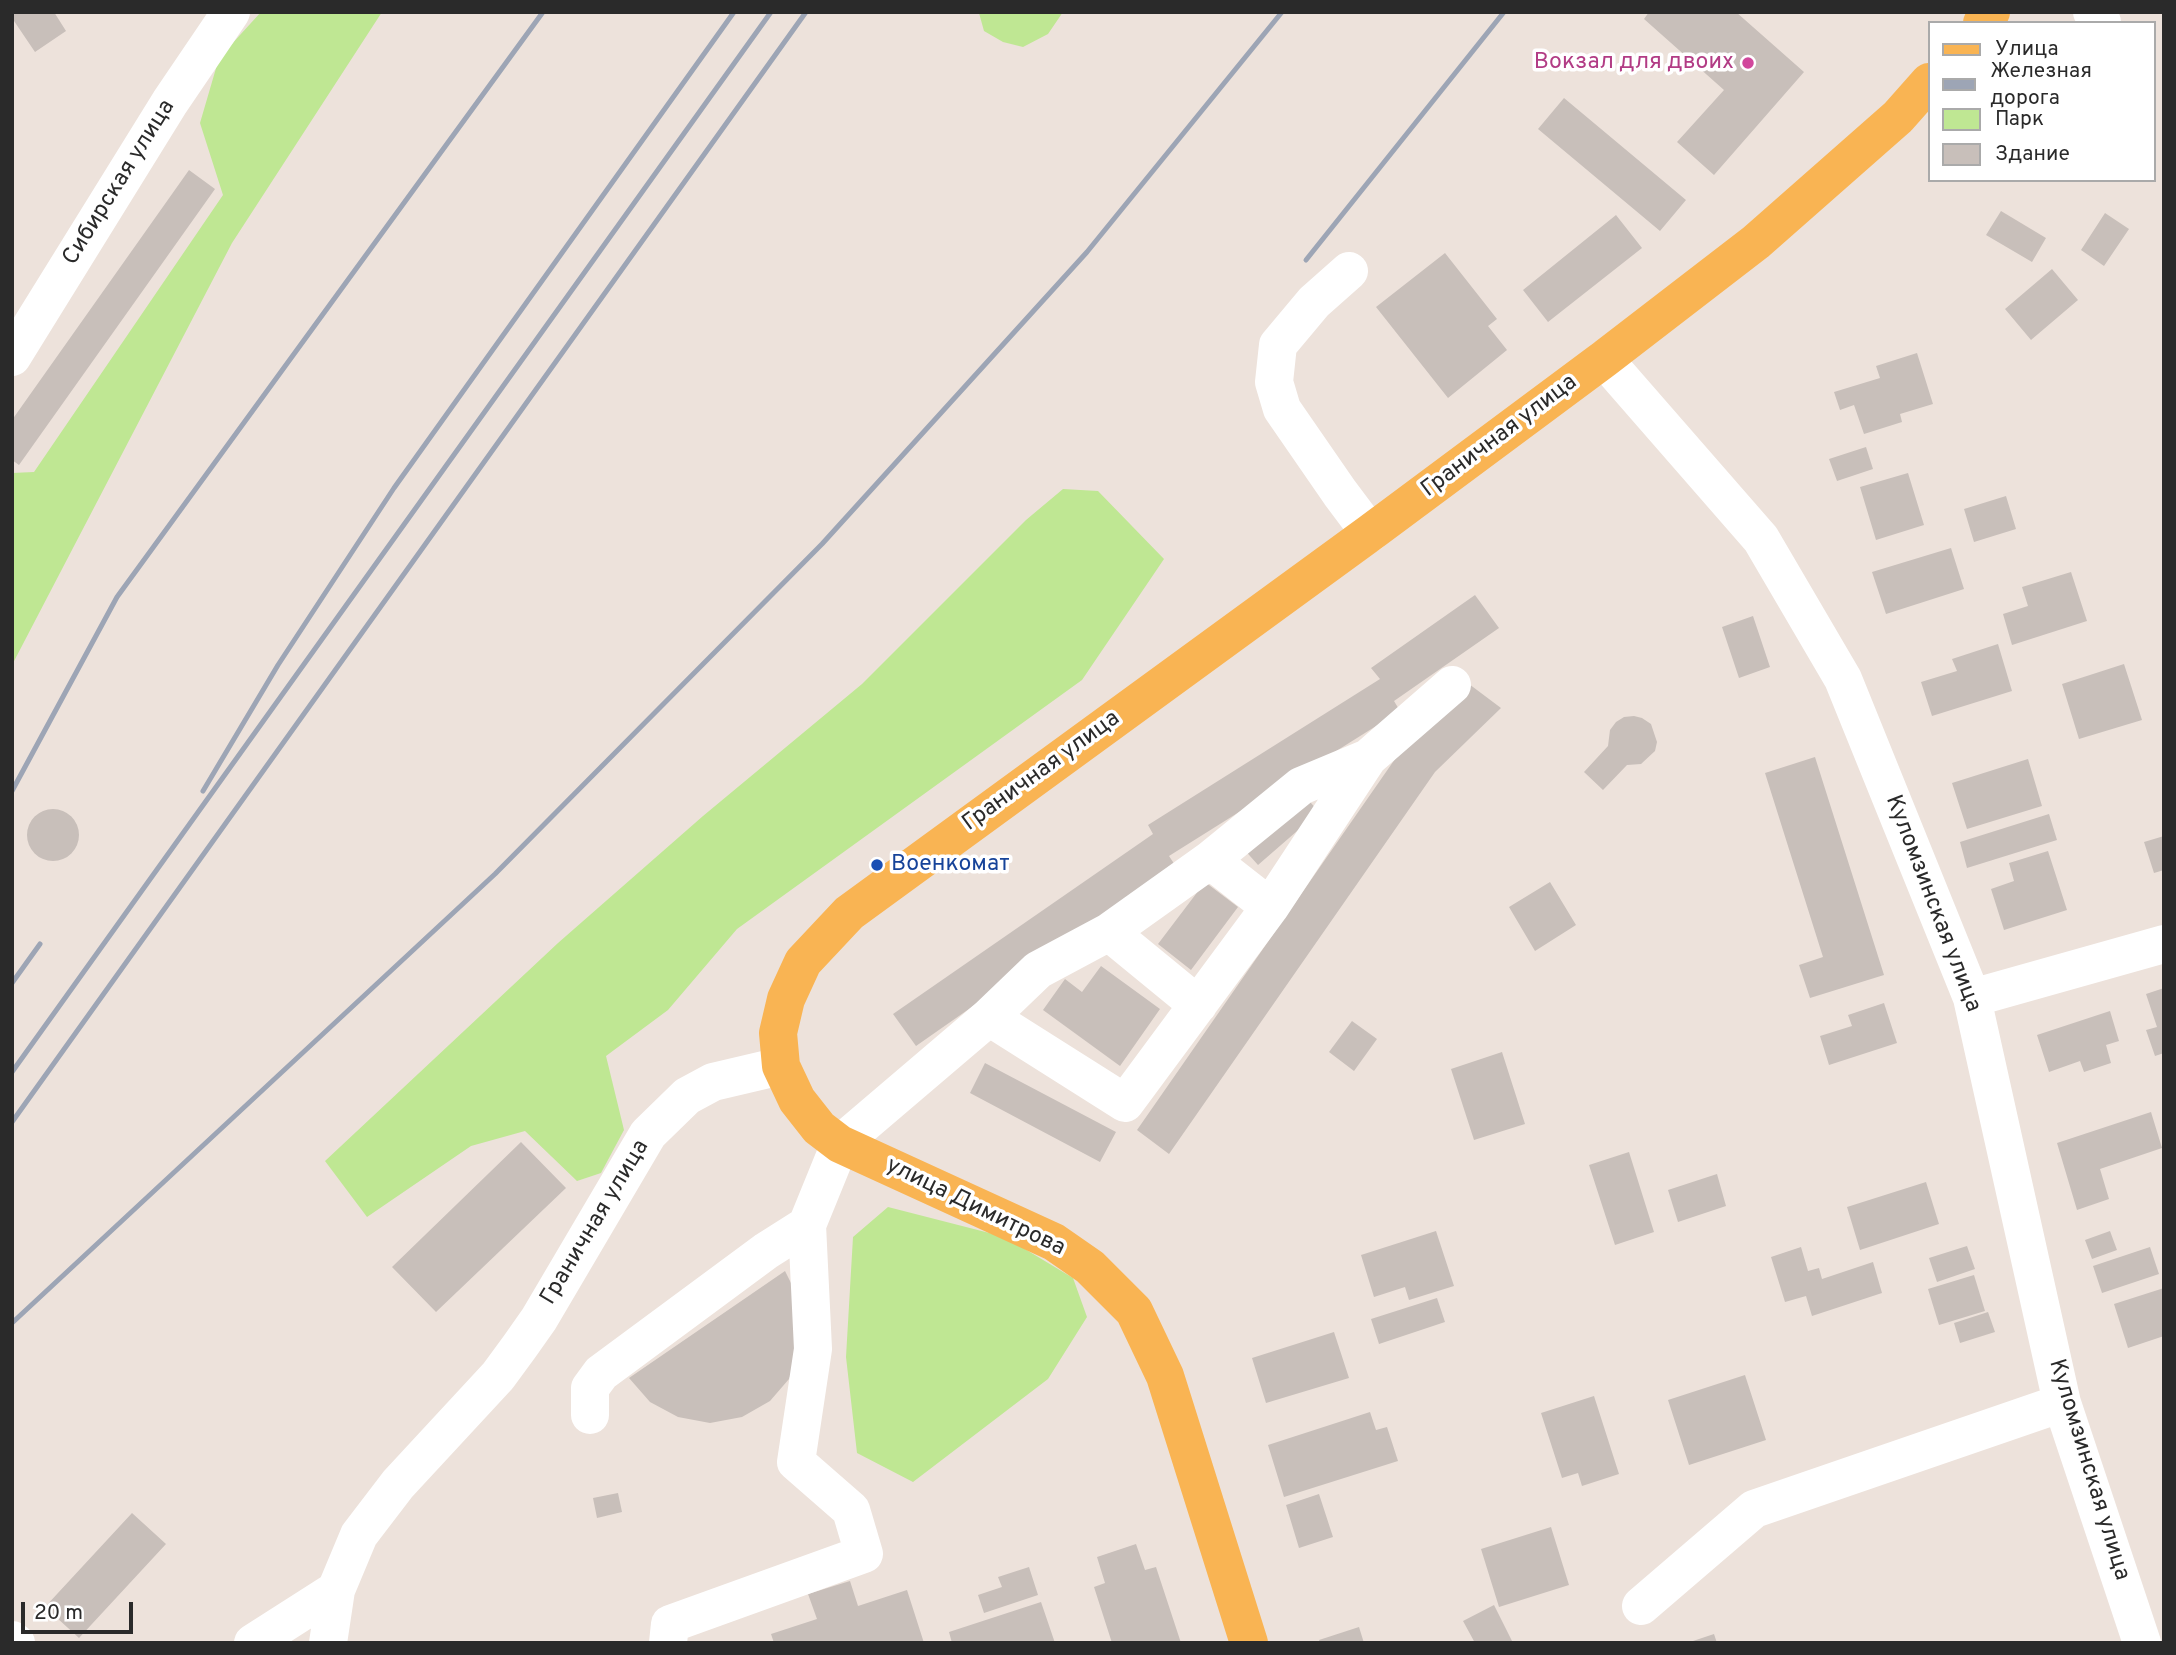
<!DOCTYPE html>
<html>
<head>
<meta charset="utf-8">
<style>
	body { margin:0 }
	#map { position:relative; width:2176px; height:1655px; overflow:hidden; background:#ede2db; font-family:Overpass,sans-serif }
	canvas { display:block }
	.frame { position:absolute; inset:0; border:14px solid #2a2a2a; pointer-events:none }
	.legend { position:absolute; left:1928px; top:21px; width:228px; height:161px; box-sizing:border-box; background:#fff; border:2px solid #aaa; margin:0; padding:9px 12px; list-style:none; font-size:21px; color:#2a2a2a }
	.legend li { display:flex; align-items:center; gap:14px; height:35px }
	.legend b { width:35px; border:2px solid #aaa }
	.scale { position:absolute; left:21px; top:1602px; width:112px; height:32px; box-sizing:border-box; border:4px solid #2a2a2a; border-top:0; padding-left:9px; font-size:21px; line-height:24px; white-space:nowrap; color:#2a2a2a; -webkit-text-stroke:5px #fff; paint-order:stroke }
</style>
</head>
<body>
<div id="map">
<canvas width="2176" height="1655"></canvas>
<div class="frame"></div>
<ul class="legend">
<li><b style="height:9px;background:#f9b453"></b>Улица</li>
<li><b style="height:9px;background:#9da5b5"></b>Железная дорога</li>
<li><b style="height:19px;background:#bfe793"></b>Парк</li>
<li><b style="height:19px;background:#c8bfba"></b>Здание</li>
</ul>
<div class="scale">20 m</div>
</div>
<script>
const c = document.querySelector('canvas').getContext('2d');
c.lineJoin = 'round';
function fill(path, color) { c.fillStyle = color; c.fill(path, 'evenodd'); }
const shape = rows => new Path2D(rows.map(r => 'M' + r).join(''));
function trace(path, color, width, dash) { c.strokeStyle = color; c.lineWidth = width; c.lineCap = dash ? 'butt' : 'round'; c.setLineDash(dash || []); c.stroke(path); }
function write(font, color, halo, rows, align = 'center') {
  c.font = font + ' Overpass,sans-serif'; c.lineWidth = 7; c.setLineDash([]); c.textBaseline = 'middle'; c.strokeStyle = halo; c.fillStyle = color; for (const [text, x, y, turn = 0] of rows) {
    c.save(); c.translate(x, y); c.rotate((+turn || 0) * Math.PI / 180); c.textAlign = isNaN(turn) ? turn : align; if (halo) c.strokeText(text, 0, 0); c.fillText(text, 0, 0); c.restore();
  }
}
const green = shape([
	[261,12,382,12,232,243,12,665,12,473,34,472,223,195,200,123,219,58],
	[1063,12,1048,34,1023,47,1003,42,984,31,979,13],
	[1063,489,1098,491,1164,559,1082,680,737,929,668,1010,606,1056,624,1130,601,1173,577,1181,525,1131,471,1146,367,1217,325,1161,558,943,703,816,862,684,1026,520],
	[888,1207,1005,1237,1073,1278,1087,1317,1048,1379,913,1482,857,1453,846,1357,853,1237]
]);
const building = shape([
	[12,12,54,12,66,31,35,52,12,18],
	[1649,12,1736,12,1804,72,1714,175,1677,142,1724,90,1644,19],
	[1564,98,1686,200,1660,231,1538,129],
	[189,170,215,189,19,465,12,460,12,420],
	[2001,211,2046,238,2032,262,1986,235],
	[2105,213,2129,229,2104,266,2081,250],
	[1616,215,1642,248,1548,322,1523,290],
	[1445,253,1497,319,1488,326,1507,350,1448,398,1376,307],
	[2052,269,2078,300,2031,340,2005,309],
	[1917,353,1933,404,1900,414,1902,422,1864,434,1854,405,1840,410,1834,392,1880,378,1876,366],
	[1866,447,1873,469,1837,481,1829,459],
	[1908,473,1924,525,1876,540,1860,487],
	[2006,496,2016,529,1974,542,1964,509],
	[1951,548,1964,589,1886,614,1872,572],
	[2071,572,2087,621,2012,645,2003,614,2028,606,2022,587],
	[1475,595,1499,628,1394,701,1400,711,1169,856,1175,865,916,1046,893,1014,1153,834,1148,825,1380,679,1371,668],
	[1753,616,1770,667,1739,678,1722,627],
	[1998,644,2012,691,1932,716,1921,682,1957,671,1952,659],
	[2124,664,2142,720,2079,739,2062,684],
	[1469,684,1501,708,1435,772,1169,1154,1137,1130,1402,749],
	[1634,716,1642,718,1651,724,1657,742,1655,751,1641,764,1627,765,1603,790,1584,772,1608,746,1610,730,1616,722,1624,717],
	[1815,757,1884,975,1810,998,1799,965,1823,957,1765,773],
	[2028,759,2042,806,1967,829,1952,783],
	[1303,794,1319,812,1258,865,1242,847],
	'27 835a26 26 0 1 1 52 0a26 26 0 1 1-52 0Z',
	[2049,814,2057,840,1967,868,1960,842],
	[2164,836,2164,870,2154,873,2144,842],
	[2048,851,2067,910,2004,930,1991,889,2014,881,2009,863],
	[1205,882,1238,907,1191,970,1158,944],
	[1550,882,1576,925,1535,951,1509,907],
	[1101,966,1160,1009,1120,1066,1043,1010,1065,979,1082,992],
	[2164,988,2164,1053,2155,1056,2146,1030,2157,1027,2146,994],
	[1884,1003,1897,1043,1829,1065,1820,1036,1852,1026,1848,1015],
	[2110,1011,2119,1041,2106,1045,2111,1063,2084,1072,2080,1061,2049,1072,2037,1035],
	[1352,1021,1377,1039,1354,1071,1329,1052],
	[1502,1052,1525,1124,1474,1140,1451,1069],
	[985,1063,1116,1132,1100,1162,970,1093],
	[2151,1112,2162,1148,2100,1169,2109,1199,2077,1210,2057,1143],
	[521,1142,566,1188,436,1312,392,1267],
	[1629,1152,1654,1232,1615,1245,1589,1165],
	[1717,1174,1726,1206,1678,1222,1668,1190],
	[1926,1182,1939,1224,1860,1250,1847,1207],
	[1436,1231,1454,1286,1409,1300,1405,1287,1374,1297,1361,1255],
	[2110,1231,2117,1250,2092,1259,2085,1240],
	[1967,1246,1975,1269,1937,1282,1929,1258],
	[1801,1247,1808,1271,1819,1268,1822,1279,1873,1262,1882,1293,1812,1316,1806,1296,1785,1302,1771,1257],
	[2150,1247,2159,1274,2102,1293,2093,1266],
	[785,1271,798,1297,800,1353,789,1379,770,1401,742,1417,710,1423,678,1417,650,1402,629,1378],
	[1974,1275,1985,1311,1939,1325,1928,1289],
	[2164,1288,2164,1336,2128,1348,2114,1304],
	[1437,1298,1445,1322,1379,1344,1371,1319],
	[1988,1312,1995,1332,1960,1343,1954,1323],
	[1334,1332,1349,1378,1266,1403,1252,1358],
	[1745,1375,1766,1440,1689,1465,1668,1400],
	[1594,1396,1619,1474,1582,1486,1578,1473,1562,1478,1541,1413],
	[1370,1412,1376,1430,1387,1427,1398,1461,1284,1497,1268,1445],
	[618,1493,622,1512,597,1518,593,1498],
	[1319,1494,1333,1537,1299,1548,1286,1505],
	[132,1513,166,1544,79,1638,45,1607],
	[1551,1527,1569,1585,1499,1607,1481,1549],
	[1136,1544,1145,1570,1156,1567,1181,1643,1112,1643,1094,1587,1105,1583,1097,1557],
	[1029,1567,1038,1595,984,1613,978,1595,1002,1587,998,1577],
	[850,1581,858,1606,907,1590,924,1643,774,1643,771,1634,817,1619,808,1594],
	[1041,1602,1055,1643,952,1643,949,1632],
	[1494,1605,1513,1643,1475,1643,1463,1621],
	[1359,1627,1364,1643,1320,1643,1319,1640],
	[1714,1634,1717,1643,1690,1643,1690,1642]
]);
const minor = shape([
	[2092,12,2102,22],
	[1349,271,1314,302,1278,345,1274,382,1282,409,1340,493,1370,533],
	[12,357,170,102,231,12],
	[1604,359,1761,539,1843,679,1972,998,2062,1403,2142,1643],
	[1210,860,1270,907],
	[1109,932,1198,1005],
	[1972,998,2164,944],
	[989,1017,1125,1103,1270,907,1368,758,1452,685],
	[590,1415,590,1388,601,1373,766,1251,807,1225],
	[1641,1606,1754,1509,2062,1403],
	[12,1640,16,1643],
	[253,1643,336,1590],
	[328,1643,336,1590,359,1535,398,1484,498,1376,520,1346,539,1319,648,1134,687,1096,713,1082,781,1066],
	[668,1643,670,1624,864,1554,851,1510,796,1462,813,1349,807,1225,840,1144,989,1017,1038,970,1109,932,1210,860,1301,786,1368,758]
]);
const major = shape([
	[1982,23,1991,12],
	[1249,1643,1165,1376,1134,1311,1090,1267,1054,1242,840,1144,819,1128,797,1100,781,1066,778,1033,786,999,803,962,849,913,1370,533,1604,359,1756,242,1898,117,1929,82]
]);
const rail = shape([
	[1306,260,1504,12],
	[12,791,117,597,543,12],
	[203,791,278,665,394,488,734,12],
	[12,983,40,944],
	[12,1072,771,12],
	[12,1122,806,12],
	[12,1323,495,874,822,544,1087,252,1282,12]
]);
const markers = [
	[1748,63,7,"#d1479c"],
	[877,865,7,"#1a4fb4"]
];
const hotelNames = [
	["Вокзал для двоих",1734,63]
];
const streetNames = [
	["Сибирская улица",120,183,-58],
	["Граничная улица",1500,437,-37],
	["Граничная улица",1042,772,-36],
	["Куломзинская улица",1932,904,69],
	["улица Димитрова",975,1208,26],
	["Граничная улица",596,1223,-59],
	["Куломзинская улица",2088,1470,73]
];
const transitNames = [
	["Военкомат",891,865]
];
fill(green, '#bfe793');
fill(building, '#c8bfba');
trace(minor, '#fff', 38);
trace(major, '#f9b453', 38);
trace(rail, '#9da5b5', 5);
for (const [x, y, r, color] of markers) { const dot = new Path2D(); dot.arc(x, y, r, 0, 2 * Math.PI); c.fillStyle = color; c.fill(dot); trace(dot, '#fff', 2.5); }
write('23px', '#b23c85', '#fff', hotelNames, 'right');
write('23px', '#2a2a2a', '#fff', streetNames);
write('23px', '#164399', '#fff', transitNames, 'left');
</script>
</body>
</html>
